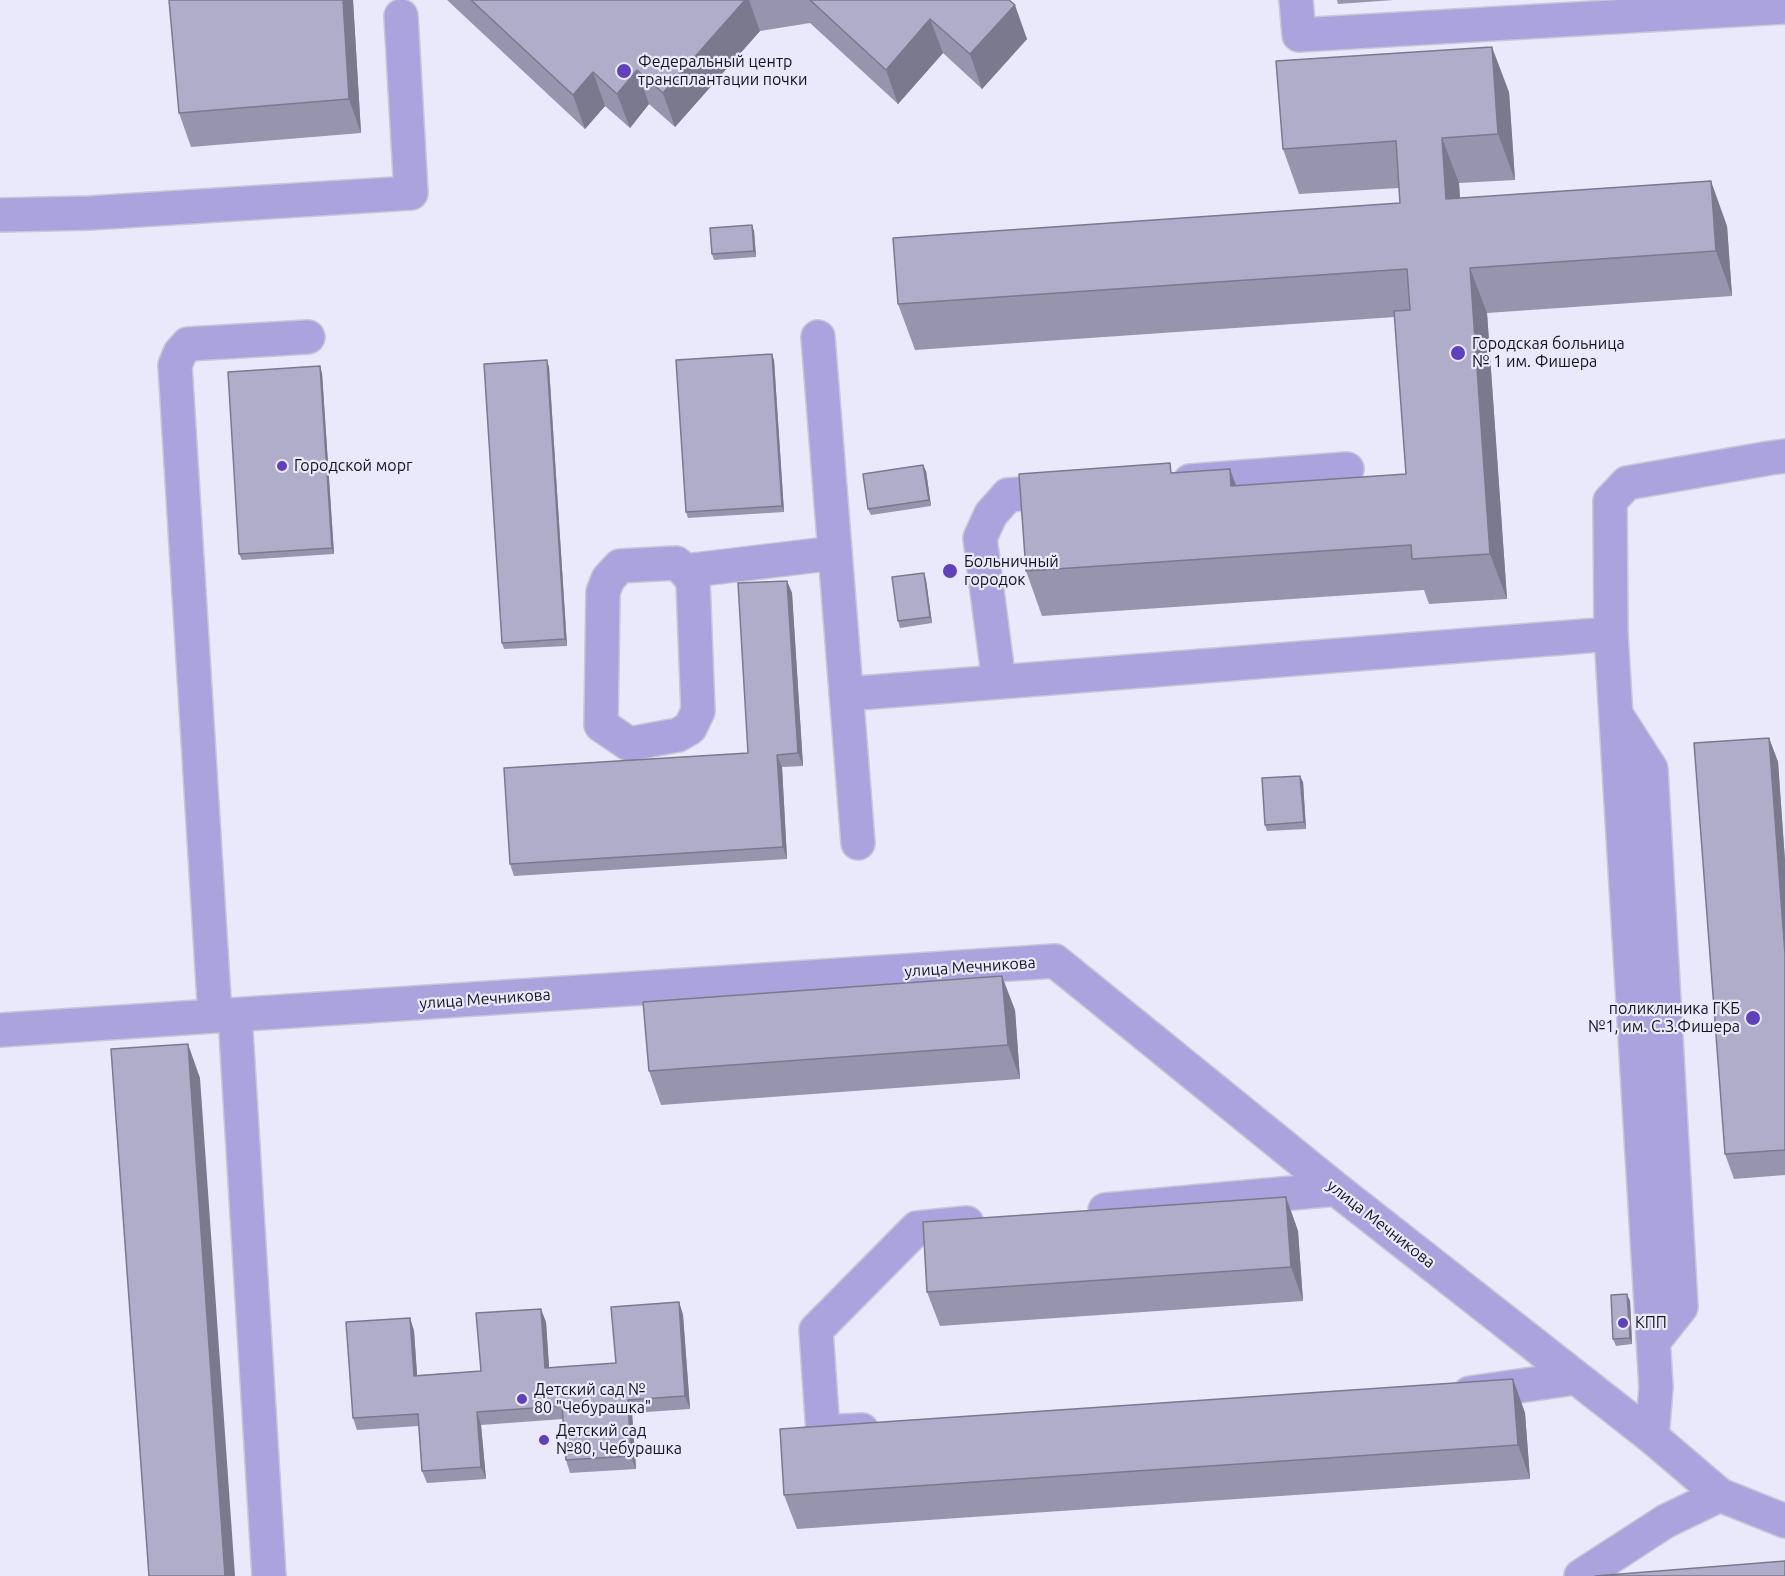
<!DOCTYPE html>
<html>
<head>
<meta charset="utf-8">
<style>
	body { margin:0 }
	canvas { display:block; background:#eae9fb }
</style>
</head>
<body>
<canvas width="1785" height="1576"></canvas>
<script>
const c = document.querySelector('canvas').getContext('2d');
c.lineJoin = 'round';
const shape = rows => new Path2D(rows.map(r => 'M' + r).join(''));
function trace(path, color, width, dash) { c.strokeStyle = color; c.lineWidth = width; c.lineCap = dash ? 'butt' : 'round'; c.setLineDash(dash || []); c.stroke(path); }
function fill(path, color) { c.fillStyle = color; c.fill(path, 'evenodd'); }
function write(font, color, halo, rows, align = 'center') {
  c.font = font + ' Ubuntu,sans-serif'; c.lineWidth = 4.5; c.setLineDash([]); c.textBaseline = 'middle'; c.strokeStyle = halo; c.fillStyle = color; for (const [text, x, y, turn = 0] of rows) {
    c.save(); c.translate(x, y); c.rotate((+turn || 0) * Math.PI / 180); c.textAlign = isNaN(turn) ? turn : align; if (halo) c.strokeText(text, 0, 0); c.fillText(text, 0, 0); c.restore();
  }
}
const minor = shape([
	[1296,0,1299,35,1785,7],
	[0,215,90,213,411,193,401,16],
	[818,337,858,843],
	[1190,481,1347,469],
	[676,563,685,571,693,581,698,711,690,728,678,735,629,744,601,725,603,592,608,579,620,566,676,563],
	[685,571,835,553],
	[999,682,980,538,991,514,1008,495,1064,491],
	[846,694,1611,634],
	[1617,716,1651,769,1681,1307,1654,1341],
	[235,1015,269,1576],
	[215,1016,175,365,180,353,188,344,308,337],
	[0,1030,1055,961,1336,1189,1652,1437,1720,1495,1785,1521],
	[1105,1210,1336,1189],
	[1470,1393,1575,1378],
	[862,1430,823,1432,816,1330,917,1228,967,1223],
	[1652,1437,1656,1387,1611,634,1610,501,1627,483,1770,458,1785,456],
	[1581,1576,1666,1521,1720,1495]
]);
const wall = shape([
	[353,0,361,133,191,147,179,113],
	[447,0,1009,0,1027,39,982,89,943,53,898,104,810,23,760,31,675,127,649,104,630,128,605,106,585,129],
	[1337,0,1394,0,1338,4],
	[1509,92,1515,180,1459,183,1460,198,1727,226,1732,296,1487,313,1507,599,1429,604,1424,590,1042,616,1026,571,1174,473,1236,486,1406,474,1395,317,915,350,898,304,1400,203,1399,188,1299,194,1283,149],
	[754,231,756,257,714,260,712,254],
	[774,360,784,512,688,518,686,512],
	[549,367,567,646,504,649,502,643],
	[322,373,334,554,242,560,239,554],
	[926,471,931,506,871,515,868,509],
	[926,580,932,623,900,628,898,621],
	[787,581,792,593,803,766,782,767,787,859,514,876,510,864,748,753],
	[1769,738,1778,762,1785,861,1785,1175,1734,1179,1725,1154],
	[1303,782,1306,829,1267,831,1265,825],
	[1015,1010,1020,1079,661,1105,649,1071],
	[1286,1197,1298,1231,1303,1301,940,1326,927,1292],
	[1630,1301,1632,1344,1616,1346,1613,1339],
	[679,1302,683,1315,690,1409,632,1413,636,1469,570,1473,566,1460,563,1419,481,1425,486,1479,427,1483,422,1471,419,1426,357,1430,353,1418,410,1318,414,1331,417,1375,481,1371,546,1322,549,1368,616,1363],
	[1513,1379,1525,1413,1530,1479,797,1529,784,1495]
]);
const shadedWall = shape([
	[343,0,353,0,361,133,349,99],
	[745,0,749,0,760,31,675,127,663,93],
	[1015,5,1027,39,982,89,970,54],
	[930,19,943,53,898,104,886,70],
	[1492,47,1509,92,1515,180,1498,134],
	[637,70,649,104,630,128,617,94],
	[593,72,605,106,585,129,573,95],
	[1442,138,1459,183,1463,245,1446,199],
	[1711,181,1727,226,1732,296,1716,251],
	[752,225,754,231,756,257,754,251],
	[1470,268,1487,313,1507,599,1490,554],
	[772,354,774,360,784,512,782,506],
	[547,360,549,367,567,646,565,639],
	[320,366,322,373,334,554,332,548],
	[923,465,926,471,931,506,929,500],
	[1230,469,1247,515,1231,486],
	[924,573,926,580,932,623,930,617],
	[787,581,792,593,803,766,798,753],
	[1769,738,1778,762,1785,861,1785,954],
	[777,755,782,767,787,859,783,847],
	[1300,776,1303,782,1306,829,1304,822],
	[1002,976,1015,1010,1020,1079,1008,1045],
	[188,1044,200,1078,235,1576,225,1576],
	[1286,1197,1298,1231,1303,1301,1291,1267],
	[1627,1294,1630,1301,1632,1344,1630,1338],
	[679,1302,683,1315,690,1409,685,1396],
	[541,1309,546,1322,550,1381,545,1368],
	[410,1318,414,1331,418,1388,414,1376],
	[1513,1379,1525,1413,1530,1479,1518,1445],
	[628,1400,632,1413,636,1469,631,1456],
	[477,1412,481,1425,486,1479,481,1467]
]);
const building = shape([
	[169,0,343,0,349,99,179,113,169,0],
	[471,0,745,0,663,93,637,70,617,94,593,72,573,95,471,0],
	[810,0,1009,0,1015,5,970,54,930,19,886,70,810,0],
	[1492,47,1498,134,1442,138,1446,199,1711,181,1716,251,1470,268,1490,554,1412,559,1411,545,1026,571,1019,474,1170,463,1171,473,1230,469,1231,486,1406,474,1394,311,1410,310,1407,269,898,304,893,238,1400,203,1396,141,1283,149,1276,61,1492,47],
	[752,225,754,251,712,254,710,228,752,225],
	[772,354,782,506,686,512,676,360,772,354],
	[547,360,565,639,502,643,484,364,547,360],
	[320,366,332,548,239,554,228,372,320,366],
	[923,465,929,500,868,509,863,474,923,465],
	[924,573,930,617,898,621,892,577,924,573],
	[787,581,798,753,777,755,783,847,510,864,504,768,748,753,738,583,787,581],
	[1769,738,1785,954,1785,1150,1725,1154,1694,743,1769,738],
	[1300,776,1304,822,1265,825,1262,778,1300,776],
	[1002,976,1008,1045,649,1071,643,1002,1002,976],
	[188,1044,225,1576,149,1576,111,1049,188,1044],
	[1286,1197,1291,1267,927,1292,923,1222,1286,1197],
	[1627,1294,1630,1338,1613,1339,1611,1295,1627,1294],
	[679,1302,685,1396,628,1400,631,1456,566,1460,562,1406,477,1412,481,1467,422,1471,418,1414,353,1418,346,1322,410,1318,414,1376,481,1371,476,1313,541,1309,545,1368,616,1363,611,1307,679,1302],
	[1513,1379,1518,1445,784,1495,780,1429,1513,1379],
	[1785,1561,1785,1576,1595,1576,1785,1561]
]);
const markers = [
	[624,71,8,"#6041b9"],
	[1458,353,8,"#6041b9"],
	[282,466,6,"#6041b9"],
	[950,571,8,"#6041b9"],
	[1753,1018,8,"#6041b9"],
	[1623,1323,6,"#6041b9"],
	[522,1399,6,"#6041b9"],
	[544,1440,6,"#6041b9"]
];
const poiNames = [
	["Федеральный центр",638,62],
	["трансплантации почки",638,80],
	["Городская больница",1472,344],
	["№ 1 им. Фишера",1472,362],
	["Городской морг",294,466],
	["Больничный",964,562],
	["городок",964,580],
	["поликлиника ГКБ",1740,1009,"right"],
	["№1, им. С.З.Фишера",1740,1027,"right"],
	["КПП",1635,1323],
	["Детский сад №",534,1390],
	["80 \"Чебурашка\"",534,1408],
	["Детский сад",556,1431],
	["№80, Чебурашка",556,1449]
];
const streetNames = [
	["улица Мечникова",970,967,-4],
	["улица Мечникова",485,999,-4],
	["улица Мечникова",1381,1224,38]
];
trace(minor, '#c8c7d7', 36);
trace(minor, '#aaa3dd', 33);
fill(wall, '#9795ae');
fill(shadedWall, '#7b798d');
fill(building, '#b0adca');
trace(building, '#7b798d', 1.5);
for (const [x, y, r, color] of markers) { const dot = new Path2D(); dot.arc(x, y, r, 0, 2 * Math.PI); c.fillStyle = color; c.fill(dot); trace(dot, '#eae9fb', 2); }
write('16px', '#14131d', '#eae9fb', poiNames, 'left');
write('16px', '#14131d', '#eae9fb', streetNames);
</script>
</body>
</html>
